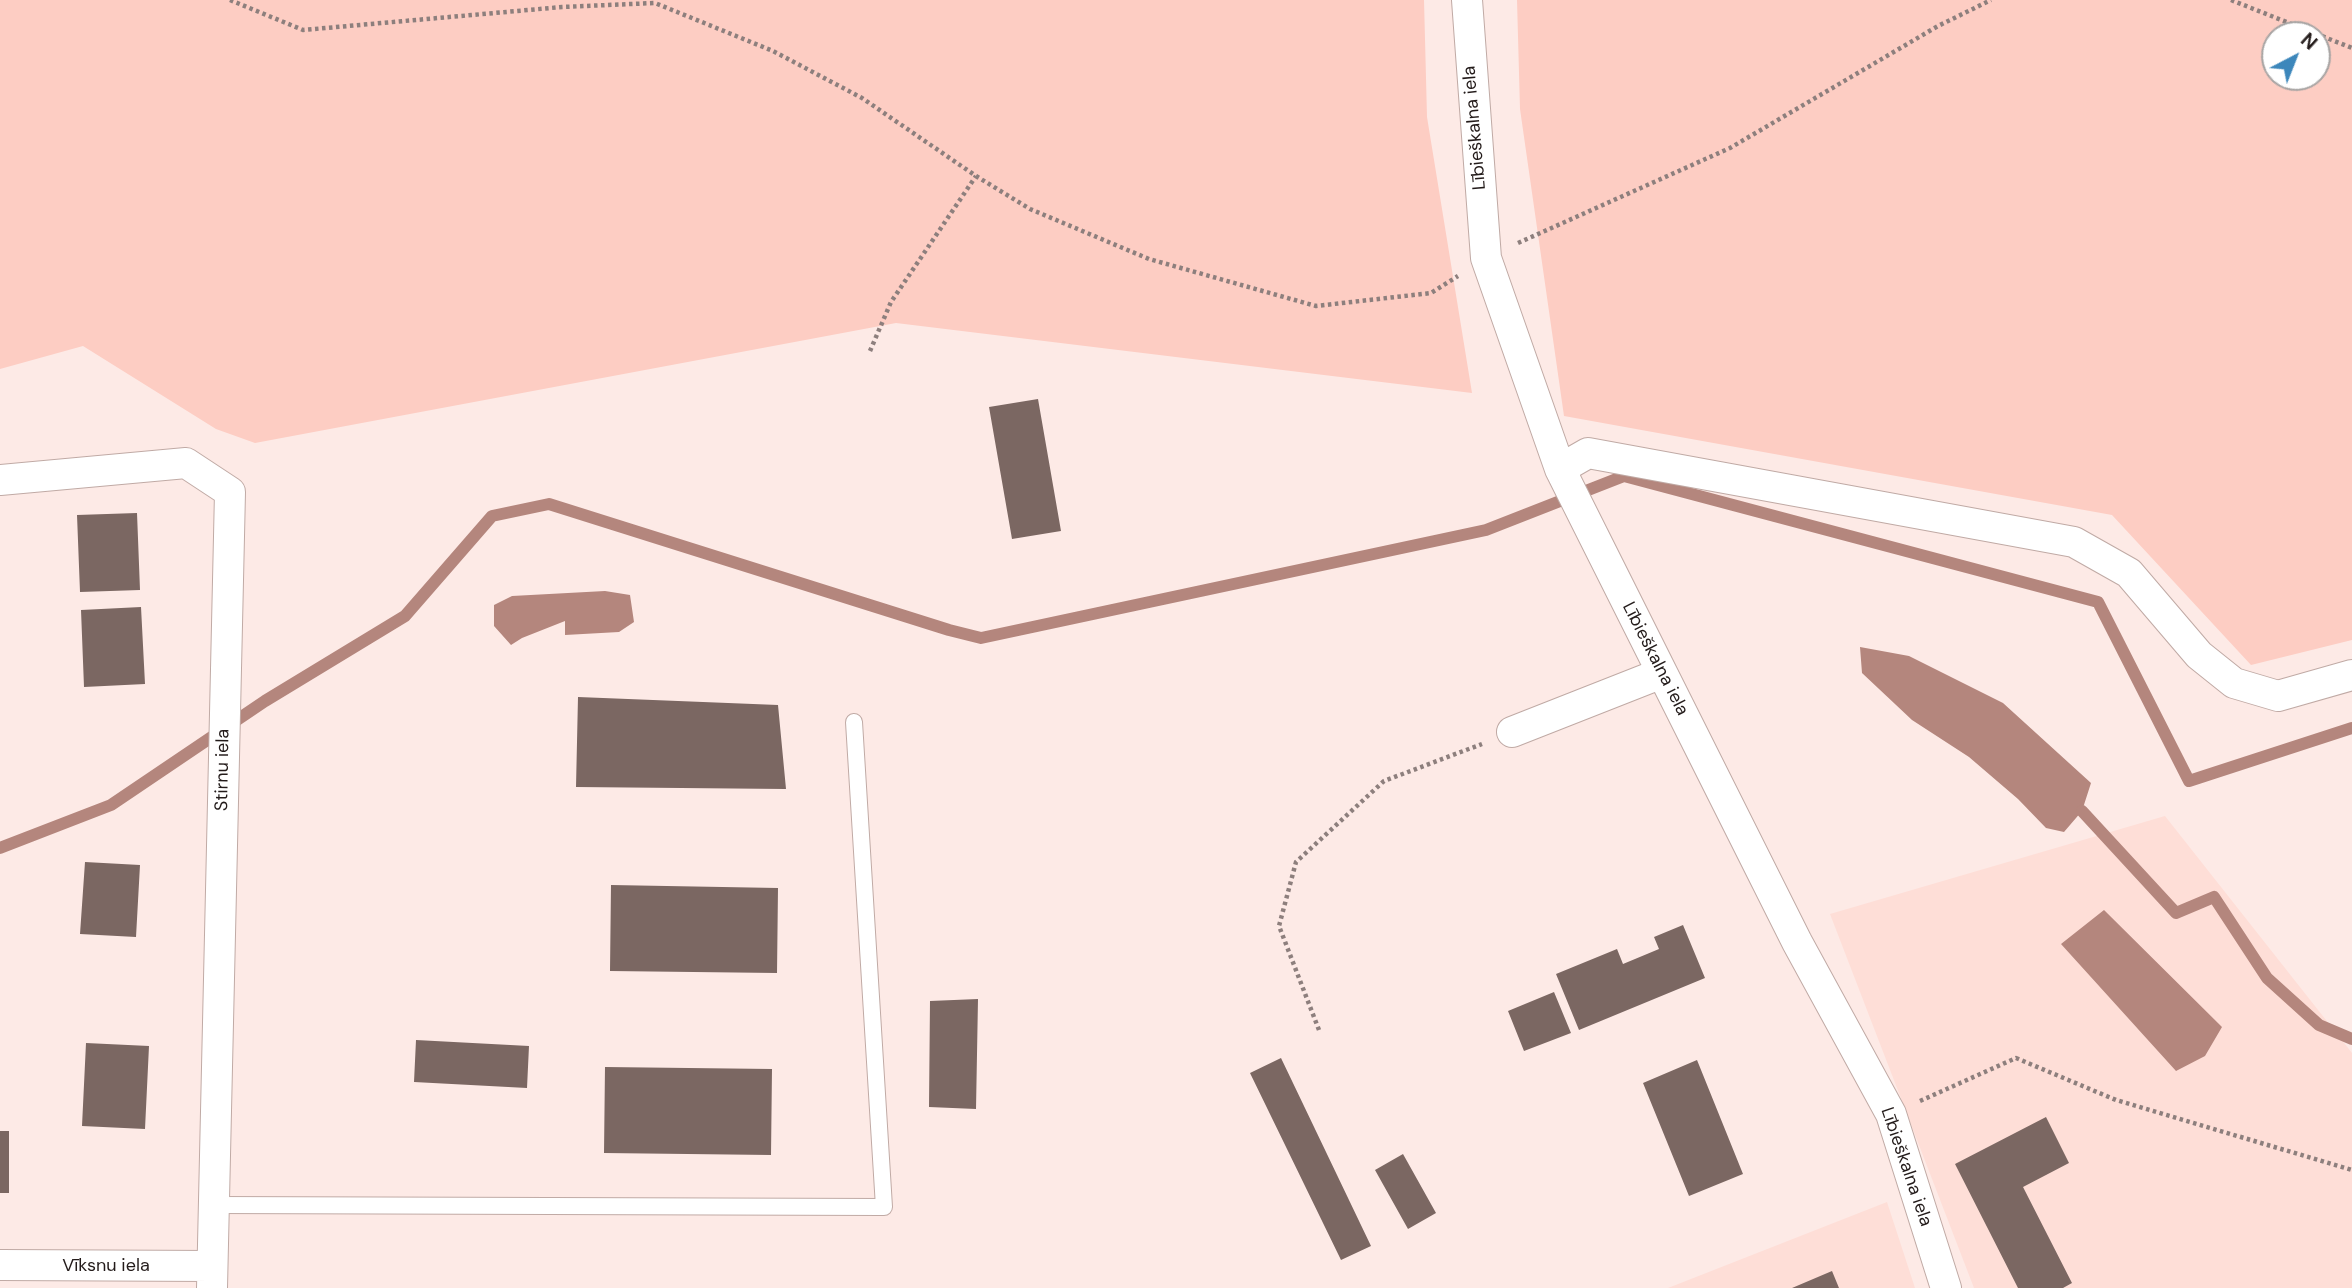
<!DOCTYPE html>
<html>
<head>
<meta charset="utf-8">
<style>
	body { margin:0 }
	#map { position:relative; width:2352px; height:1288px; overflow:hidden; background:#fdeae6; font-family:"DM Sans",sans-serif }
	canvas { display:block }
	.north { position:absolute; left:2261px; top:21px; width:70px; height:70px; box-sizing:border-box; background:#fff; border:2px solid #a7a4a3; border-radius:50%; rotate:42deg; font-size:19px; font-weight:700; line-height:28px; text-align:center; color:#231b1a }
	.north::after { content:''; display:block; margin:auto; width:24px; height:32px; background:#3d87bb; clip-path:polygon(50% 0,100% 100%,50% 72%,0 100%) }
</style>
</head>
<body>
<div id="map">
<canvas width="2352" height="1288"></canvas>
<div class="north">N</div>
</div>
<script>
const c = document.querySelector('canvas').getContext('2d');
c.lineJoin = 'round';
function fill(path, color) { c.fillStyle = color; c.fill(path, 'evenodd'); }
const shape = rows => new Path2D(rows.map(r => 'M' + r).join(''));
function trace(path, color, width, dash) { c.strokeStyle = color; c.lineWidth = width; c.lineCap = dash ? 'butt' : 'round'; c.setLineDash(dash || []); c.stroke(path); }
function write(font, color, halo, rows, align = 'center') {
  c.font = font + ' "DM Sans",sans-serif'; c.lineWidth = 6; c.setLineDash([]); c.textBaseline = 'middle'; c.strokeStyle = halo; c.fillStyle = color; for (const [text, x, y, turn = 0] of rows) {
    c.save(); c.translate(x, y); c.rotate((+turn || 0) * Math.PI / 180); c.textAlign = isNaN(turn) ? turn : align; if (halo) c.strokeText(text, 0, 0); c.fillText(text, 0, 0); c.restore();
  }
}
const built = shape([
	[2165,816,2352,1053,2352,1288,1974,1288,1830,914],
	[1887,1202,1915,1288,1668,1288]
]);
const green = shape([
	[0,0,1424,0,1427,117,1472,393,896,323,255,443,216,429,83,346,0,369],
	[1517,0,2352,0,2352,640,2251,665,2112,515,1564,416,1520,109],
	[2317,35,2317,77,2275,77,2275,35]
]);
const water = shape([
	[605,591,630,595,634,622,619,632,565,635,565,621,522,638,511,645,494,626,494,605,512,596],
	[1860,647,1909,656,2003,703,2091,783,2082,811,2064,832,2046,828,2018,799,1969,757,1912,720,1862,673],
	[2104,910,2222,1027,2205,1056,2176,1071,2061,944]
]);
const stream = shape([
	[2082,811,2176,913,2214,897,2267,978,2319,1025,2352,1039],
	[0,848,111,805,265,701,405,616,492,516,549,504,949,630,981,638,1486,530,1624,476,2098,602,2189,781,2352,728]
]);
const building = shape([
	[1038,399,1061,531,1012,539,989,407],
	[137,513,140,590,80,592,77,515],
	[141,607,145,684,84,687,81,610],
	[578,697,778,705,786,789,576,787],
	[85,862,140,865,136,937,80,934],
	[611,885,778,888,777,973,610,971],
	[1683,925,1705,978,1579,1030,1556,974,1617,949,1623,964,1659,949,1654,937],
	[1554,992,1571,1033,1524,1051,1508,1011],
	[978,999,976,1109,929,1107,930,1001],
	[416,1040,529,1046,527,1088,414,1082],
	[86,1043,149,1046,145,1129,82,1126],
	[1281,1058,1371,1246,1341,1260,1250,1073],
	[1697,1060,1743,1174,1689,1196,1643,1083],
	[605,1067,772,1069,771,1155,604,1153],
	[2046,1117,2069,1163,2023,1187,2072,1283,2063,1288,2018,1288,1955,1164],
	[0,1131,9,1131,9,1193,0,1193],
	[1403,1154,1436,1213,1408,1229,1375,1170],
	[1832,1271,1839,1288,1792,1288]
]);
const path = shape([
	[230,0,303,30,562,7,655,3,773,51,862,98,976,176,1030,209,1149,259,1316,306,1431,293,1458,276],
	[2231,0,2352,48],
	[1518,243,1730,148,1938,26,1991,0],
	[870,351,891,302,976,176],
	[1319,1030,1279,926,1296,862,1384,781,1482,744],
	[1920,1101,2016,1058,2116,1100,2352,1170]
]);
const service = shape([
	[213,1205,884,1207,854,722]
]);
const minor = shape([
	[1467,0,1486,258,1560,469,1797,942,1891,1114,1946,1288],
	[1560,469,1588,453,2074,542,2129,573,2199,655,2234,683,2278,696,2352,675],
	[0,480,186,463,230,492,212,1288],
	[1512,732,1662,673],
	[0,1265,212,1266]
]);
const streetNames = [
	["Lībieškalna iela",1475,128,-95],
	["Lībieškalna iela",1655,659,63],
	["Stirnu iela",223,770,-89],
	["Lībieškalna iela",1906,1167,71],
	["Vīksnu iela",106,1266]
];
fill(built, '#feded7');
fill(green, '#fdcdc3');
fill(water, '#b4867d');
trace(stream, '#b4867d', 12);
fill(building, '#7b6762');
trace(service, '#c0aaa5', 18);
trace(minor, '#c0aaa5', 32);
trace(path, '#8d7f7d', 4.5, [3.5, 3.5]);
trace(service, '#fff', 16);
trace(minor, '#fff', 30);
write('18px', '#231b1a', '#fff', streetNames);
</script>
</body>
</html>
